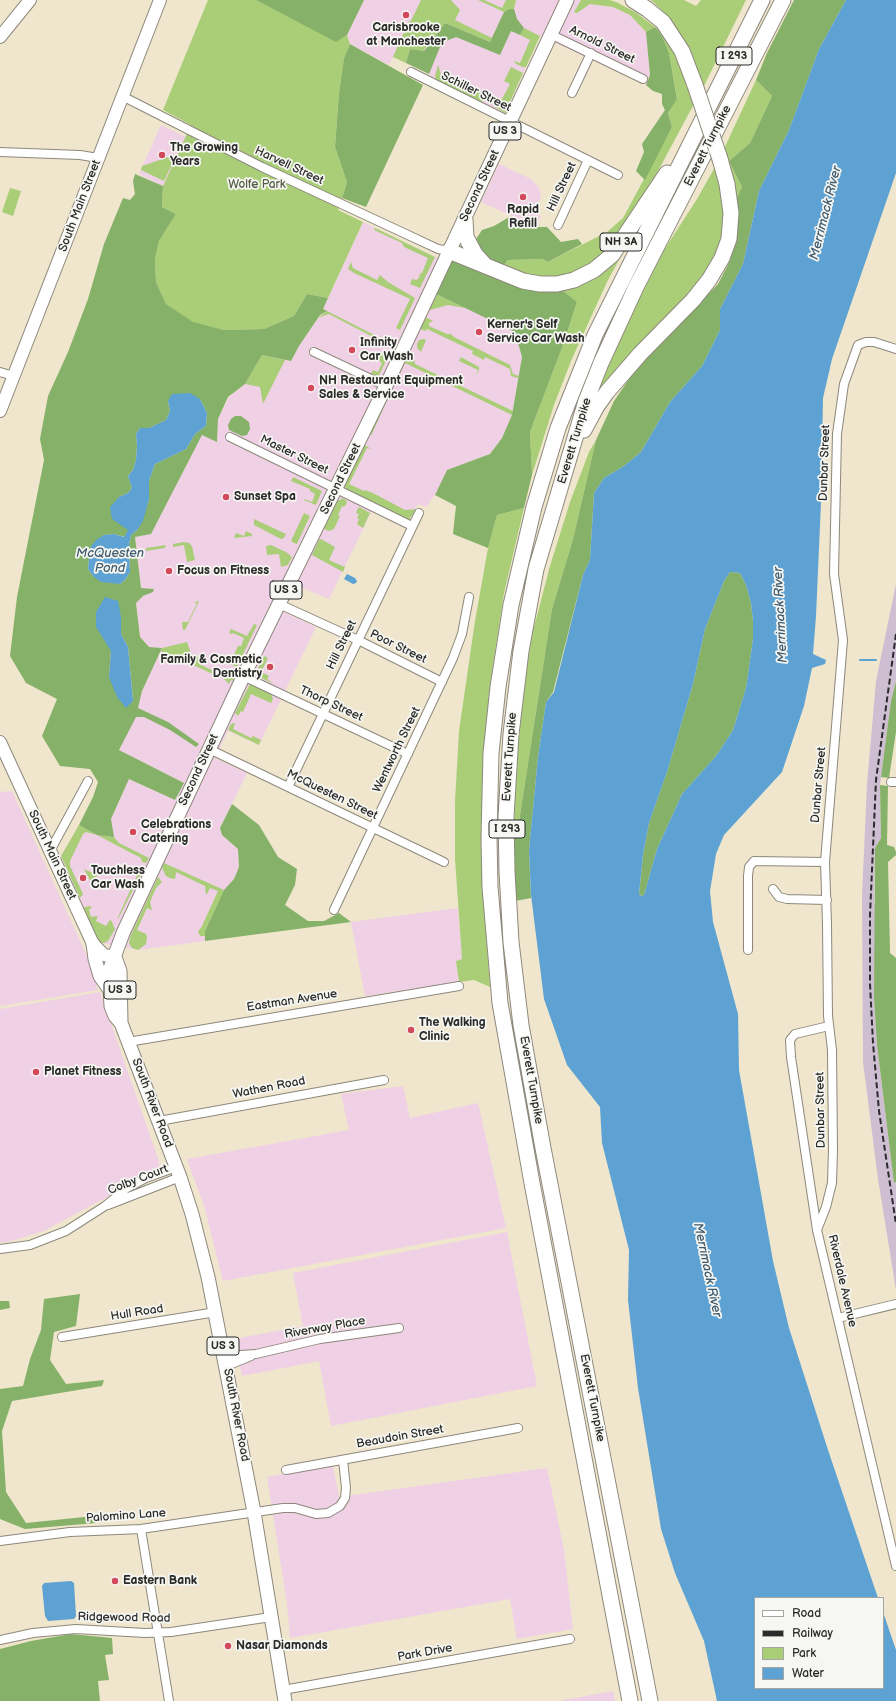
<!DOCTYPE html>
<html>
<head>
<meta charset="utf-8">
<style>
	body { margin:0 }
	#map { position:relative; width:896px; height:1701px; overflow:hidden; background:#efe6cd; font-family:"Balsamiq Sans",sans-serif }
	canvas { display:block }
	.legend { position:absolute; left:754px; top:1597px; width:130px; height:92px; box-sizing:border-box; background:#f6f6f2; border:1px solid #a5a5a2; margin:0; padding:5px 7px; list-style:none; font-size:12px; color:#2b2b2b }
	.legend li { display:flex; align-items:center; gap:8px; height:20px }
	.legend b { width:20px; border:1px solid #a5a5a2 }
</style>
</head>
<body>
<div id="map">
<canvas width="896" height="1701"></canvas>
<ul class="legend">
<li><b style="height:5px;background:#fff"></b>Road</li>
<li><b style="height:5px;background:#2b2b2b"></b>Railway</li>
<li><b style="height:11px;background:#a9ce77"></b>Park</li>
<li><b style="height:11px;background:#5da2d2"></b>Water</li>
</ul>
</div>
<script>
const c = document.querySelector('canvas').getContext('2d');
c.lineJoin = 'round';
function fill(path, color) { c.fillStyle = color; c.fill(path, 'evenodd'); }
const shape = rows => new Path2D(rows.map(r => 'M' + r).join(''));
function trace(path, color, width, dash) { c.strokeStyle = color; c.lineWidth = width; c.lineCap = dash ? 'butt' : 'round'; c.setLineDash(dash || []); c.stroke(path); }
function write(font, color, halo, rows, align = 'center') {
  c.font = font + ' "Balsamiq Sans",sans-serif'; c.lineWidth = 3.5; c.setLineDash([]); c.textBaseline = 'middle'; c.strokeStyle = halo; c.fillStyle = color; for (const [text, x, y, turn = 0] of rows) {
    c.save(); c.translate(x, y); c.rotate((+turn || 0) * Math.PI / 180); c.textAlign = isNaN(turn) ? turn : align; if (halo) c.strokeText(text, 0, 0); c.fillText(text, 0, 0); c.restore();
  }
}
const built = shape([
	[364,0,581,0,574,12,577,13,590,4,613,7,630,15,646,32,650,75,646,85,540,36,505,113,436,80,429,74,393,57,389,65,350,44,347,35],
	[161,125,186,137,163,186,139,174],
	[499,164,531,179,539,188,541,197,534,212,541,216,536,227,481,202],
	[363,222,435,257,452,261,436,294,516,332,522,357,512,415,502,438,490,454,447,470,435,495,426,507,418,504,409,520,375,504,329,599,296,585,284,612,316,627,259,745,228,731,215,758,247,773,220,828,222,835,238,849,239,867,234,879,224,890,205,931,205,941,138,950,100,943,82,909,83,908,80,898,61,856,79,825,97,835,111,819,129,779,175,800,180,781,119,750,135,717,142,691,162,648,149,647,140,637,136,603,143,596,153,592,153,589,141,589,135,537,151,534,202,435,217,441,218,419,229,397,245,384,262,355,291,361,299,346,320,315,326,311,323,309],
	[12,791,86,954,98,990,0,1006,0,792],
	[458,908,462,959,456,961,459,982,365,996,351,922],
	[100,992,159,1161,159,1169,44,1231,11,1241,0,1243,0,1009],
	[403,1086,410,1118,478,1103,506,1228,223,1281,205,1209,187,1159,349,1130,341,1094],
	[507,1232,537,1386,331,1426,319,1361,242,1376,234,1339,303,1326,293,1273],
	[333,1465,339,1497,547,1468,564,1550,573,1629,517,1639,510,1599,290,1638,287,1604,267,1477],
	[613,1691,615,1701,559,1701]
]);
const industrial = shape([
	[896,584,896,681,891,701,880,785,881,838,875,848,874,899,876,921,874,998,877,1045,894,1182,896,1183,896,1290,878,1179,863,1062,862,895,867,784,876,681]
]);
const green = shape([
	[208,0,256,0,336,41,347,35,350,44,344,58,339,93,335,147,347,182,338,210,363,222,328,298,307,294,294,316,264,329,224,330,193,323,166,304,156,282,155,259,159,241,176,214,162,207,163,186,191,125,163,110],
	[421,0,451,0,460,10,455,20,492,38,490,42,445,23,423,51,410,49,406,63,393,57,409,21,411,21],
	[478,0,484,0,502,8,506,0,516,0,514,9,509,9,504,12],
	[581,0,610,0,616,2,635,12,655,27,672,42,694,104,650,186,614,246,594,265,569,278,543,280,502,267,508,260,542,259,548,262,607,232,623,218,672,127,668,113,677,98,669,53,655,27,646,32,630,15,613,7,590,4,577,13,574,12],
	[651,0,684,0,696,6,701,0,746,0,703,88,679,33,664,12],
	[524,28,540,36,526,67,523,67,516,64,514,61,520,63,530,40,520,35],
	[438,65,442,78,472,92,485,93,487,95,486,99,482,102,436,80,435,76],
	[511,67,523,73,505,113,495,107,494,104,497,97,502,99,510,84,504,81],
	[756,80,772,96,750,143,729,161,742,187,736,199,723,151],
	[177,154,164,181,141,170,142,166],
	[715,167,722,190,724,218,719,246,706,276,604,387,600,385,623,331,664,250,697,199],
	[10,188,21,191,13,216,2,212],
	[375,228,435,257,420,288,410,284,412,279,416,280,418,279,420,275,419,274,422,273,428,258,404,247,402,243,374,230],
	[627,245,607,282,571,361,554,405,532,475,530,432,563,345,577,302,562,290],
	[351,262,353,268,377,280,380,275,388,282,415,298,400,330,396,328,410,299,354,273,348,269],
	[436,294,465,308,448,305,430,310,429,309],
	[327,311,388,342,390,340,394,342,392,347,329,314,318,318],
	[424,316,433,321,429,323,429,326,447,334,451,334,454,337,510,365,513,374,519,376,518,378,511,376,510,369,485,357,484,360,472,354,473,351,427,329,425,331,418,328],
	[424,339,426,340,421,352,417,348,417,344,419,340],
	[382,352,389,355,378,377,371,373,373,370,378,372,382,363,378,360],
	[406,354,414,357,415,364,513,411,512,415,405,363,394,386,392,385],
	[262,355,285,360,263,404,260,387,245,384],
	[461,357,479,367,479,370,476,376,478,370,459,361],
	[387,395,389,396,371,436,370,432],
	[596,440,573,539,552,609,518,828,514,830,516,770,524,684,533,631,550,566,570,502,589,452],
	[365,445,371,449,367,448,349,484,364,491,365,490,373,493,405,510,416,509,409,520,347,490,344,486],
	[293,477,322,491,316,505,304,500,304,499,312,502,315,494,310,491,310,489,291,481],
	[341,498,346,500,347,503,344,507,342,506,338,515,340,516,334,529,329,531,326,530,324,528,338,500,341,500],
	[359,507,370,513,363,528,357,524,359,519,357,518,359,514,356,513,357,510],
	[524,508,504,593,489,692,482,813,484,907,490,987,474,980,459,982,456,961,462,959,455,859,455,801,459,731,475,621,488,548,497,515],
	[304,513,310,516,297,544,294,543,291,541],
	[254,519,286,534,284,538,281,539,254,525],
	[246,531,252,534,252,536,234,538,236,533,244,536],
	[321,539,335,547,329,560,345,567,343,572,312,555,319,540],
	[184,542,189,543,192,546,195,560,187,562,184,545,173,547,173,544],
	[166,545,165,548,146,551,146,548],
	[271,545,286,552,292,557,288,565,281,567,279,554,267,555,266,546],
	[199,601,185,630,183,630,182,622,188,622,197,603,194,602],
	[254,624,257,625,237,667,230,664,226,657,232,659,238,646,241,646,244,638,233,633,232,634,229,633,231,629,247,636],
	[187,642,191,654,200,658,199,664,229,678,230,672,234,677,234,681,231,680,229,684,224,679,168,654,161,652,162,648],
	[264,656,268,658,261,672,269,676,267,679,274,684,255,675],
	[250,684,271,694,273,699,271,703,251,694,243,712,241,711,238,716,235,713],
	[234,723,235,724,233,729,251,738,253,736,261,740,259,745,228,730,231,724],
	[79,825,97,835,114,837,119,843,149,858,146,863,142,862,141,858,97,835,86,832,83,834,70,861,70,866,83,894,80,898,61,856],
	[164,863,224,890,205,931,205,936,200,936,198,931,201,928,218,891,210,888,207,894,206,894,205,886,176,872,175,879,170,878,166,876,162,868],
	[84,869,97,875,95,880,91,882],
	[138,873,141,874,118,919,118,917],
	[158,877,162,882,156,888,150,902,152,910,147,908,137,930,146,934,147,937,146,944,138,950,132,948,129,943,130,937],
	[90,906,92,908,89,909,91,917,98,916,96,921,106,926,109,921,111,920,115,929,108,941,104,943,100,943,95,938,82,909,85,907]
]);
const forest = shape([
	[256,0,364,0,347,35,336,42],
	[794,0,846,0,819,49,789,130,759,191,743,264,720,309,720,330,702,366,670,402,641,452,624,466,604,478,594,493,590,560,583,575,553,692,546,702,538,757,529,850,531,898,515,901,514,830,518,828,552,609,573,539,596,440,614,401,638,366,718,284,730,261,736,238,736,199,742,187,729,161,750,143,772,96,756,80,767,53],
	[509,9,514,9,517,19,524,28,520,35,511,31,500,55,456,37,446,41,440,47,429,74,406,63,410,49,424,51,445,23,490,42,504,12],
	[655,27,662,37,669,53,677,99,668,113,672,127,645,180,636,171,644,152,642,144,665,110,662,104,662,94,653,91,646,85,650,75,646,32],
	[350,44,423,85,366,207,342,198,347,182,335,147,339,93,344,58],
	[135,174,163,186,162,207,176,214,159,241,155,259,156,282,166,304,193,322,224,330,264,329,294,316,307,294,328,298,323,309,327,311,320,315,299,346,291,361,262,355,245,384,228,397,218,419,217,442,202,435,151,534,135,537,141,588,154,589,153,592,143,596,136,603,140,637,149,647,162,648,142,691,138,708,168,722,199,744,196,747,170,730,144,717,136,717,119,750,184,783,175,800,129,779,111,819,114,837,97,835,79,825,93,797,98,782,90,769,60,766,42,736,57,699,26,683,10,656,17,597,44,460,40,439,48,396,68,352,88,299,104,244,123,198,130,200,135,194,133,181],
	[200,399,207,413,206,426,195,434,186,449,155,464,149,481,149,499,137,530,131,535,129,544,130,572,125,580,120,584,93,576,88,569,90,548,104,535,114,534,125,537,129,530,119,497,128,493,132,488,128,476,133,470,136,460,137,446,136,434,140,428,149,428,166,420,170,411,168,401],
	[121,617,121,634,128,647,133,700,109,677,111,651],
	[511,216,536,227,547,227,561,242,578,239,582,244,548,262,542,259,508,260,502,267,482,255,474,242,482,230,494,226],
	[452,261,521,287,562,290,577,302,563,345,530,432,532,475,524,508,497,515,488,548,453,534,456,506,435,495,447,470,490,454,502,438,512,415,522,357,515,332,436,294],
	[235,416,241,416,249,422,250,429,247,435,242,436,229,430,228,425,231,419],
	[730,572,740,573,746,585,751,603,753,621,753,639,746,688,733,730,716,756,682,794,657,849,644,895,641,896,639,894,643,855,649,823,667,772,693,684,705,629,724,581],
	[896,681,896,732,889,778,881,777,891,701],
	[880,785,888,786,887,845,894,847,896,852,896,855,888,862,890,953,896,958,896,1182,894,1183,877,1045,874,998,875,848,881,838],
	[232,804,259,825,278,857,297,869,295,885,285,905,308,921,324,921,339,913,351,922,205,941,205,931,224,890,234,879,239,867,238,849,222,835,220,828],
	[80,1294,76,1326,54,1332,50,1360,66,1384,104,1380,102,1386,12,1401,2,1431,6,1492,26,1523,94,1516,96,1523,25,1529,0,1519,0,1389,23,1386,30,1359,41,1330,44,1299],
	[0,1301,9,1301,10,1308,0,1310],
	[71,1634,112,1638,113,1654,105,1655,109,1680,98,1681,100,1701,0,1701,0,1649,31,1641]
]);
const water = shape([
	[846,0,896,0,896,173,832,359,823,398,821,502,816,616,813,654,826,660,825,664,812,668,804,706,782,772,724,835,716,854,710,891,713,922,738,1014,739,1070,773,1261,789,1328,828,1450,878,1598,755,1598,755,1688,883,1688,883,1612,896,1650,896,1701,717,1701,704,1641,675,1573,661,1529,638,1388,628,1300,629,1250,602,1143,600,1107,567,1065,544,999,531,895,529,850,538,757,546,702,554,692,583,575,590,560,594,493,604,478,624,466,641,452,670,402,702,366,720,330,720,309,743,264,759,191,789,130,819,49],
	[730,572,740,573,746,585,751,603,753,621,753,639,746,688,733,730,716,756,682,794,657,849,644,895,641,896,639,894,643,855,649,823,667,772,693,684,705,629,724,581],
	[190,393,200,399,207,413,206,426,195,434,186,449,155,464,149,481,149,499,143,521,137,530,131,535,129,544,130,572,125,580,120,584,101,582,93,576,88,569,90,548,96,540,104,535,114,534,124,537,128,530,112,519,110,507,119,497,128,493,132,488,128,476,133,470,136,460,137,446,136,434,140,428,149,428,166,420,170,411,168,401,172,394],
	[347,574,355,578,357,581,356,583,353,584,344,579],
	[105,597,118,601,121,617,121,634,128,647,133,701,126,708,117,697,109,677,111,651,96,627,96,612],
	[71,1581,74,1583,76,1616,74,1619,48,1621,45,1616,42,1586,44,1583]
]);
const stream = shape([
	[860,660,876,660]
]);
const street = shape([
	[550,34,643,79],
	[411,72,618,175],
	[572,93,591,53],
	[122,96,262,167,408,235,438,249,449,251],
	[0,152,80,155,98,158],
	[558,225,588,160],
	[314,352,386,386],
	[0,372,14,376],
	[230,437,412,526],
	[279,604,358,640,442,682],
	[243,676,408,754],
	[209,749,444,862],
	[891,782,896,782],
	[288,787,419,513],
	[50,851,88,781],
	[773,889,779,897,787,899,827,900],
	[334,910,453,658,462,634,469,597],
	[748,950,748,876,749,867,754,861,825,862],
	[829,1026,795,1034,790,1040,791,1057,817,1230,896,1566],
	[128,1042,459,986],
	[159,1121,384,1080],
	[108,1205,180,1177],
	[817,1230,826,1207,832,1183,833,1150,832,1050,828,1016,827,924,825,862,843,640,834,574,837,434,844,384,858,345,866,342,874,342,896,349],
	[0,1249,30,1245,66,1231,105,1206,127,1188,146,1178,176,1167],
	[838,1318,896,1304],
	[62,1337,216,1312],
	[225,1356,256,1354,320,1339,399,1328],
	[227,1366,251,1356],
	[286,1470,518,1428],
	[141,1529,169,1701],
	[0,1541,70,1532,141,1529,283,1508,295,1508,316,1514,328,1513,340,1506,345,1498,346,1488,343,1460],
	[0,1640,33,1633,76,1629,145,1633,171,1632,271,1617],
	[283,1690,570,1639]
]);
const secondary = shape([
	[0,37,30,0],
	[0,411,160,0],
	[0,742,93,944,104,955,115,957]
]);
const primary = shape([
	[93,944,95,959,100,976,109,989],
	[115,957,120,971,121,1023],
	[285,1701,254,1512,208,1277,192,1214,180,1177,121,1023,115,1016,111,1006,109,971,123,933,244,675,384,390,567,0]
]);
const highway = shape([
	[633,0,647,9,663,22,682,51,695,85],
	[465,220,466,237,475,254,484,264],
	[449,251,523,281,540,284,557,284,574,280,594,270,612,255,667,173],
	[584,430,597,406,607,392,640,354,693,300,709,280,722,258,729,239,731,213,727,184,720,159],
	[630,1701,532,1183,500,1003,490,887,489,837,491,753,498,687,511,605,534,507,558,428,595,335,762,0],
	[650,1701,543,1148,521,1025,511,942,507,872,506,817,511,734,521,651,536,569,586,401,601,363,636,287,783,0]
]);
const rail = shape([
	[896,634,876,780,870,915,870,984,873,1043,879,1111,896,1224]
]);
const highwayBridge = shape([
	[695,85,720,159]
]);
const markers = [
	[406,15,4,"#d1495b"],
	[162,155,4,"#d1495b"],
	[523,197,4,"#d1495b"],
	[479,332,4,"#d1495b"],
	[352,350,4,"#d1495b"],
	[311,388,4,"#d1495b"],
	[226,497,4,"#d1495b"],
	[169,571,4,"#d1495b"],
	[270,667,4,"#d1495b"],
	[133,832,4,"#d1495b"],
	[83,878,4,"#d1495b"],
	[411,1030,4,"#d1495b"],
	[36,1072,4,"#d1495b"],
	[115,1581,4,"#d1495b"],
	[228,1646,4,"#d1495b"]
];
const shields = [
	[734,56,36],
	[505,131,32],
	[621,242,42],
	[286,590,32],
	[507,829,36],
	[120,990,32],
	[223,1346,32]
];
const shieldNames = [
	["I 293",734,56],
	["US 3",505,131],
	["NH 3A",621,242],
	["US 3",286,590],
	["I 293",507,829],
	["US 3",120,990],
	["US 3",223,1346]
];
const poiNames = [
	["Carisbrooke",406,28,"center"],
	["at Manchester",406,42,"center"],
	["The Growing",170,148],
	["Years",170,162],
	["Rapid",523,210,"center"],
	["Refill",523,224,"center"],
	["Kerner's Self",487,325],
	["Service Car Wash",487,339],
	["Infinity",360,343],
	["Car Wash",360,357],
	["NH Restaurant Equipment",319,381],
	["Sales & Service",319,395],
	["Sunset Spa",234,497],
	["Focus on Fitness",177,571],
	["Family & Cosmetic",262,660,"right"],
	["Dentistry",262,674,"right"],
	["Celebrations",141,825],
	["Catering",141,839],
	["Touchless",91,871],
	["Car Wash",91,885],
	["The Walking",419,1023],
	["Clinic",419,1037],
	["Planet Fitness",44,1072],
	["Eastern Bank",123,1581],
	["Nasar Diamonds",236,1646]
];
const streetNames = [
	["Arnold Street",602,45,26],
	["Schiller Street",476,92,26],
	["Everett Turnpike",708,146,-63],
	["Harvell Street",289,166,25],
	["Second Street",480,186,-65],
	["Hill Street",562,187,-65],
	["South Main Street",80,206,-69],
	["Everett Turnpike",575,441,-73],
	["Master Street",294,455,26],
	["Dunbar Street",825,463,-88],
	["Second Street",341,479,-64],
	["Hill Street",342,645,-64],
	["Poor Street",398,647,26],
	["Thorp Street",331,704,25],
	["Wentworth Street",397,750,-64],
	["Everett Turnpike",510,757,-86],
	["Second Street",199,770,-65],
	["Dunbar Street",819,785,-85],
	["McQuesten Street",332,795,26],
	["South Main Street",52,855,65],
	["Eastman Avenue",292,1001,-9],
	["Everett Turnpike",531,1080,80],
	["Wathen Road",269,1088,-11],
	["South River Road",152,1103,69],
	["Dunbar Street",821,1110,-91],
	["Colby Court",138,1180,-21],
	["Riverdale Avenue",842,1281,77],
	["Hull Road",137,1313,-9],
	["Riverway Place",325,1328,-10],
	["Everett Turnpike",592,1398,79],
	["South River Road",236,1415,79],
	["Beaudoin Street",400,1437,-10],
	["Palomino Lane",126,1516,-4],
	["Ridgewood Road",124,1618,1],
	["Park Drive",425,1653,-10]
];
const parkNames = [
	["Wolfe Park",257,185]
];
const waterNames = [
	["Merrimack River",826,213,-76],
	["McQuesten",110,554],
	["Pond",110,569],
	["Merrimack River",781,615,-93],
	["Merrimack River",707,1270,78]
];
fill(built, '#f0d0e5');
fill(industrial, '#cebed2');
fill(green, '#a9ce77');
fill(forest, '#86b168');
fill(water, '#5da2d2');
trace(stream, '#5da2d2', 2);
trace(street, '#8d887c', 10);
trace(secondary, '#8d887c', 14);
trace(primary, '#8d887c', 15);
trace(highway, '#8d887c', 17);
trace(street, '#fff', 8);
trace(secondary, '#fff', 12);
trace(primary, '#fff', 13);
trace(highway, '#fff', 15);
trace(rail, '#2b2b2b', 2, [6, 3]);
trace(highwayBridge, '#8d887c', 17, []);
trace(highwayBridge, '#fff', 15);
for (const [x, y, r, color] of markers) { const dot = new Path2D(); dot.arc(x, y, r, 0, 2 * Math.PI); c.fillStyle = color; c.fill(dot); trace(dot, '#f6f6f2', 1.5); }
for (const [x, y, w] of shields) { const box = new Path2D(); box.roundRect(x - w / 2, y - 9, w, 18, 3); c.fillStyle = '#f6f6f2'; c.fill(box); trace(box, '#2b2b2b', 1); }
write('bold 11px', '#2b2b2b', null, shieldNames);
write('bold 12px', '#2b2b2b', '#f6f6f2', poiNames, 'left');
write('12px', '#2b2b2b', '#f6f6f2', streetNames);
write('12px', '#515c42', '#f6f6f2', parkNames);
write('italic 13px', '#3f5b6e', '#f6f6f2', waterNames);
</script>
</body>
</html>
